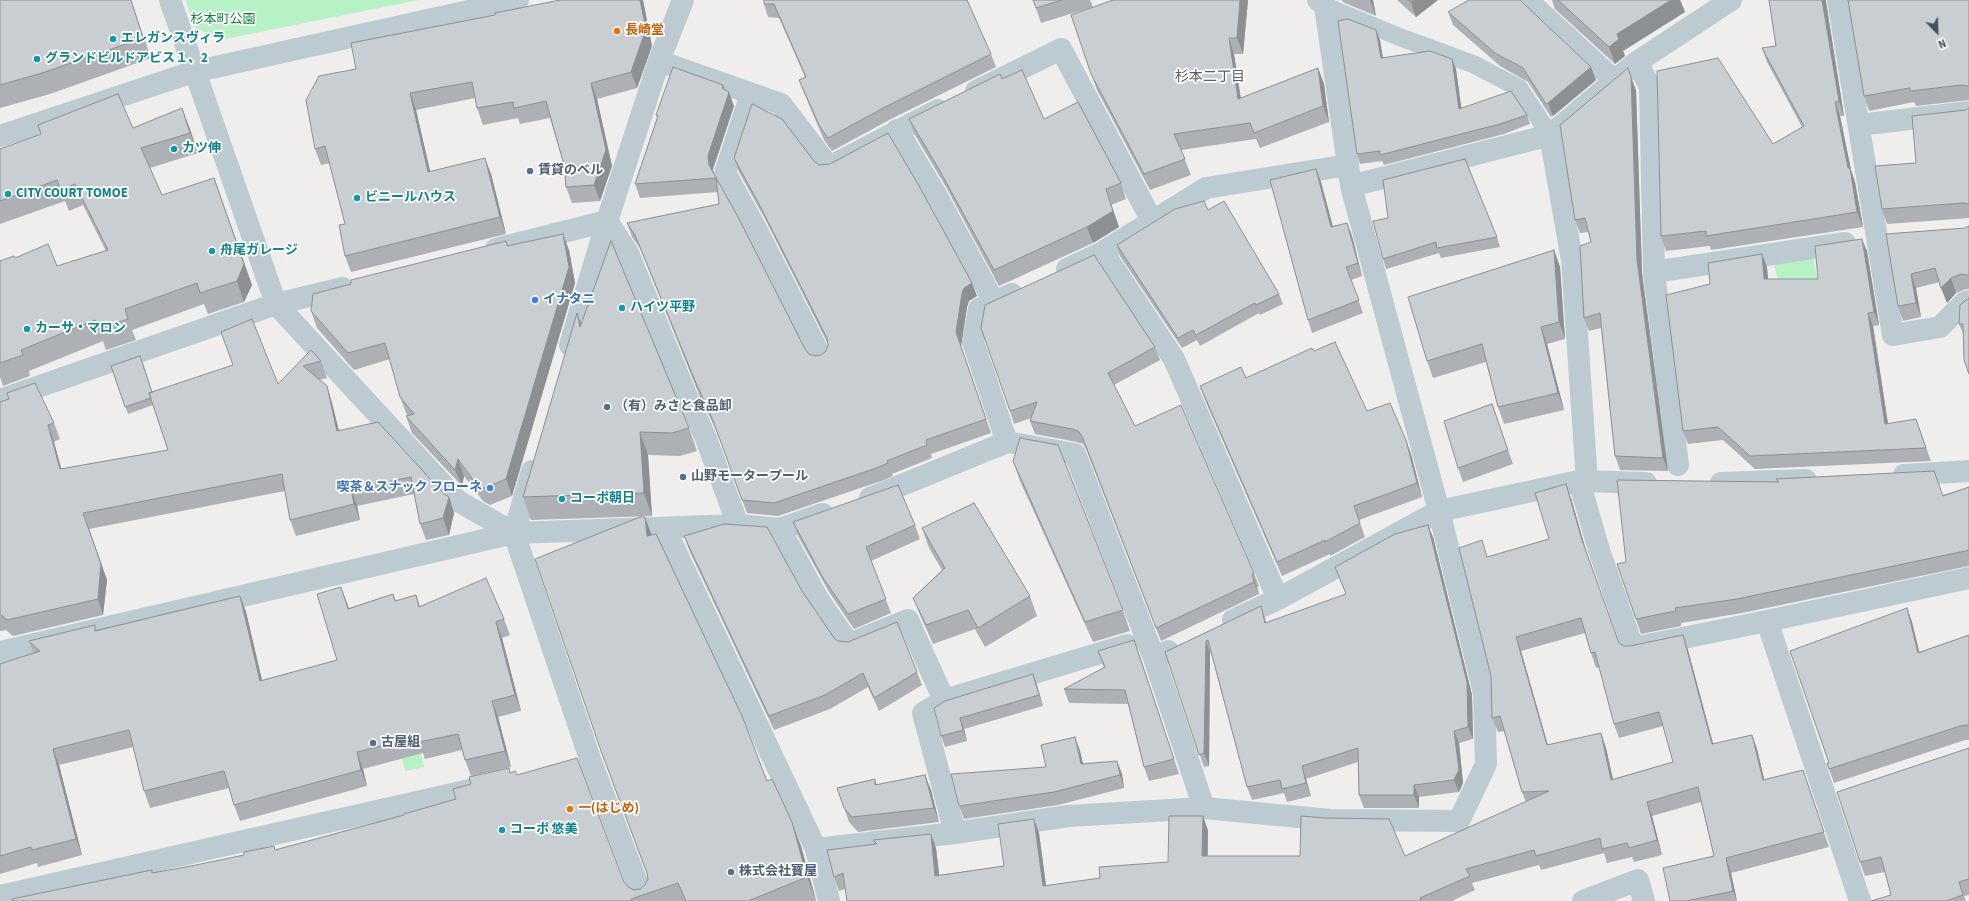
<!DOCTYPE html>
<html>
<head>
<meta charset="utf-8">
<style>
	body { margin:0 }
	#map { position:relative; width:1969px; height:901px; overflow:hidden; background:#f0eded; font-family:"Source Sans 3",sans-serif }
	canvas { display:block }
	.north { position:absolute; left:1917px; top:12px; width:40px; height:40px; -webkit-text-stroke:3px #fff; paint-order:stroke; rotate:157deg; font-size:11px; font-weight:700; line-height:16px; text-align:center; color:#44535c }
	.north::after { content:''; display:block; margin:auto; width:14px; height:18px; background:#44535c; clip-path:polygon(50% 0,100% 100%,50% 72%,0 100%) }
</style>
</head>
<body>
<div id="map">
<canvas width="1969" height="901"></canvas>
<div class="north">N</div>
</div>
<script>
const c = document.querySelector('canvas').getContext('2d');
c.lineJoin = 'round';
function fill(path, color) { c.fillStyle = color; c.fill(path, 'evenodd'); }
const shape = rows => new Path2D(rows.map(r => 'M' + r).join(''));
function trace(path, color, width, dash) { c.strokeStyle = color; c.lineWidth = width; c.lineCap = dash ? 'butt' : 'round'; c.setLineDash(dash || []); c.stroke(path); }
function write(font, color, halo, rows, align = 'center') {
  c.font = font + ' "Source Sans 3","Noto Sans JP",sans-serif'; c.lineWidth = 3.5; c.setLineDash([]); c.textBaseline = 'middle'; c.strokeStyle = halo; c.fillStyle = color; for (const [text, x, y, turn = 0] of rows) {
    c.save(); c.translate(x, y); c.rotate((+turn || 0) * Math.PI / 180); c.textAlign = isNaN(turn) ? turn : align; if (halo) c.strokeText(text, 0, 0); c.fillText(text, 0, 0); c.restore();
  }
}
const green = shape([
	[186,0,419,0,220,40,194,27],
	[1813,256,1818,282,1779,284,1772,258],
	[405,682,424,767,405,771,386,686]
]);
const service = shape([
	[1325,6,1397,36,1473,64,1519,88,1550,135]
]);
const minor = shape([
	[170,0,276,304,458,501,514,533],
	[1318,0,1325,6,1350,179],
	[1527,0,1615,81],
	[1838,0,1893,335,1940,327,1965,302,1969,301],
	[659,61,781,104,829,167,938,110],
	[1637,62,1731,0],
	[976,91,1061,49,1152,221],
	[751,94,725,173,754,225,821,357],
	[1859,125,1969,112],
	[897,130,935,193,994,302],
	[1550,135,1572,260,1587,482],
	[0,136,193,72,518,0],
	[496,249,607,221,628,253,689,402,705,436,738,525],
	[1103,252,1174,359,1278,599],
	[1067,269,1099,254,1206,188,1348,165],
	[1654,272,1845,243],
	[570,345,607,221,659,61,683,0],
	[0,400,276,304,343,288],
	[1007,442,973,342,979,309,1012,294],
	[532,471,514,533,591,762,644,901],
	[1904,475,1969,471],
	[1579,481,1599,550,1633,648,1767,621,1860,901],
	[1721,483,1806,480],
	[870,498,1007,442,1075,454,1154,658],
	[665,529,816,849,829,901],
	[780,529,818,599,849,644,908,620,944,700,923,713,955,833],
	[1233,620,1278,599,1439,511,1579,481,1646,483],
	[1767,621,1969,578],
	[1168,651,1154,658,1204,808],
	[0,652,514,533,738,525,780,529,823,514],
	[944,700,1127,645],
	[816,849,955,833,1068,816,1204,808,1330,820,1459,821,1486,764,1484,693,1439,511,1351,186,1550,135,1637,62,1650,87,1654,272,1678,465],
	[0,896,483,787],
	[1583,901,1638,880,1644,901]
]);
const wall = shape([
	[0,0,131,0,151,58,50,94,0,108],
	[560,0,643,0,652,46,637,88,597,99,612,166,600,201,572,203,566,187,564,165,550,118,520,124,518,118,483,125,477,108,475,98,416,110,430,171,491,174,506,234,351,272,345,256,345,224,330,163,321,165,315,149,356,69,495,15],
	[764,0,991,54,996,67,891,119,832,151,824,140,804,93,799,80,805,77,779,18,768,17,764,4],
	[1033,0,1090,0,1093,7,1041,23],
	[1248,0,1243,54,1234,54,1241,98,1318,68,1324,84,1329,122,1260,148,1256,139,1181,150,1191,175,1150,190,1097,90,1091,74],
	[1341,0,1373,0,1376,16,1345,3],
	[1397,0,1438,0,1416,17],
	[1552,0,1680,0,1685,12,1623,51,1625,56,1615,64,1555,9],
	[1769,0,1826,0,1826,2,1844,116,1840,116,1851,170,1855,182,1863,227,1711,250,1710,246,1666,251,1661,236,1773,144,1802,127,1767,62,1762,48,1776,46],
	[1969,0,1969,100,1916,106,1914,102,1869,111,1864,96],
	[1448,12,1596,80,1553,116,1551,117,1528,82,1500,66,1453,25],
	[1380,40,1383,57,1452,59,1456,69,1461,108,1527,115,1530,124,1504,134,1384,165,1382,161,1360,164,1357,154],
	[1002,79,1044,119,1121,183,1126,199,1111,205,1119,227,1093,243,999,286,946,187,915,135,909,119],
	[725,90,734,106,713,169,713,173,805,349,809,354,815,356,821,355,826,351,828,344,765,219,739,172,734,158,814,161,977,296,969,301,967,307,961,346,991,433,931,454,932,458,892,474,893,476,884,480,778,516,747,513,717,432,700,397,640,248,632,237,627,223,719,204,718,192,640,198,635,184,657,118,656,115],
	[1636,90,1642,273,1668,471,1620,470,1615,456,1601,328,1589,331,1584,318,1591,242,1588,232,1580,233,1575,220],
	[182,108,198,153,150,168,162,195,214,178,252,285,244,302,208,314,204,304,132,330,136,340,106,350,103,341,29,371,30,376,3,386,0,377,0,261,15,258,57,266,106,251,83,205,69,211,65,201,0,224,0,149,133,128],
	[1969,108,1969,218,1887,224,1882,209,1916,163,1966,110],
	[1316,169,1321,182,1333,226,1347,223,1352,236,1362,276,1351,280,1363,313,1312,333,1308,320],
	[1208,210,1279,294,1283,304,1260,315,1259,313,1200,346,1197,340,1182,348,1120,256,1117,245],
	[1388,218,1497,237,1500,247,1441,258,1439,253,1386,269,1383,259],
	[1969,226,1969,289,1966,289,1956,293,1947,303,1940,282,1916,288,1921,317,1903,321,1898,306,1886,234,1965,228],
	[506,241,507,246,569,250,575,283,512,496,490,505,483,501,464,476,462,486,412,433,406,416,408,416,406,413,400,397,390,359,354,370,317,328,311,311],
	[1554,250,1560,267,1565,339,1547,344,1564,410,1504,424,1498,407,1486,362,1433,378,1427,361],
	[1867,251,1879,325,1873,326,1888,424,1916,419,1931,461,1755,469,1723,440,1688,444,1683,431,1710,284,1767,267,1768,279,1818,279],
	[1969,298,1964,336,1959,324],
	[581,323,689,428,697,451,680,456,648,455,652,516,531,520,523,497],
	[1155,347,1160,360,1114,385,1135,426,1254,573,1259,586,1257,587,1259,594,1161,641,1086,449,1083,444,1077,442,1035,434,1030,421,1031,418,1014,424,1010,411],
	[311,350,321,361,327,378,319,380,327,386,332,403,339,431,449,497,454,513,449,535,426,540,420,524,414,494,357,506,360,520,296,536,290,520,285,491,89,529,107,580,103,615,13,636,6,630,0,631,0,402,54,423,60,439,54,442,61,469,168,450,153,405,128,414,111,366,143,363,152,392,278,384],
	[1314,351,1367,411,1411,454,1422,497,1359,520,1365,537,1330,556,1330,554,1282,576,1205,400,1200,386,1246,378],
	[1492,404,1513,464,1463,482,1458,468],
	[1013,461,1123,610,1130,631,1093,642,1020,481],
	[1776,479,1943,495,1969,487,1969,566,1742,613,1681,623,1681,626,1641,634,1617,564,1626,562,1777,482],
	[1571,498,1587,554,1619,643,1624,646,1688,650,1713,744,1752,735,1757,749,1764,780,1803,770,1829,847,1731,873,1737,901,1670,901,1714,856,1701,802,1652,816,1662,855,1634,862,1632,857,1607,863,1604,853,1541,870,1539,865,1472,883,1475,890,1452,901,847,901,845,889,839,891,834,877,875,844,873,840,936,848,939,875,1004,866,1034,819,1039,833,1046,886,1100,878,1168,862,1208,830,1208,856,1405,856,1526,802,1522,792,1504,731,1498,732,1492,718,1488,557,1549,539],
	[1585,633,1591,653,1596,668,1599,667,1614,724,1619,738,1663,726,1673,762,1613,779,1606,748,1601,733,1548,745,1521,651],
	[793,522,915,525,920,539,871,561,891,613,854,629,829,592,798,536],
	[922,528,1030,596,1037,616,985,647,975,629,933,644,921,617,913,598,942,570,929,548],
	[652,535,767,781,801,846,816,900,815,901,13,901,153,873,275,850,404,815,456,799,471,784,509,768,510,772,517,775,624,882,628,887,634,890,640,889,645,885,648,879,647,874,601,751],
	[684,536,802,591,834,638,838,641,917,672,922,685,879,711,868,687,830,709,774,730,689,550],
	[1433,537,1472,695,1473,739,1459,743,1463,783,1459,792,1419,797,1419,808,1364,808,1359,795,1358,762,1306,779,1311,796,1287,802,1284,793,1252,800,1247,787,1211,653,1210,653,1209,766,1204,767,1165,652,1261,606,1266,623,1346,594,1335,567],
	[393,594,396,601,416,595,420,606,504,619,510,635,502,638,521,711,498,717,511,767,471,776,465,760,462,750,425,759,423,753,363,769,367,786,240,821,234,805,229,788,150,808,144,791,133,747,59,765,82,855,38,867,37,863,0,874,0,664,34,654,29,641,97,630,240,596,246,612,262,681,337,660,347,603,349,608],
	[1907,608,1912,622,1919,652,1969,635,1969,740,1965,740,1834,783,1827,763,1829,763],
	[1098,651,1139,654,1179,774,1149,781,1144,767,1128,704,1069,703,1064,689,1104,668],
	[1033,674,1043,706,964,729,967,741,945,747,941,736,934,708],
	[1075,737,1080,751,1083,764,1117,761,1122,774,1124,788,1058,805,964,819,959,806,1046,767],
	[1969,748,1969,895,1964,896,1966,901,1871,901,1891,895,1885,872,1865,876,1860,862],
	[925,775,931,790,939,822,858,832,849,822,837,788,875,779,877,785]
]);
const shadedWall = shape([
	[640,0,643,0,652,46,637,88,631,72],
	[1240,0,1248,0,1243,54,1237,38],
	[1370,0,1373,0,1376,16],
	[1414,0,1438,0,1416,17,1411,2],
	[1671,0,1680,0,1685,12,1623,51,1625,56,1615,64,1609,47,1617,34],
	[1822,0,1826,0,1826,2,1844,116,1839,101],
	[1376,30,1380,40,1384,68,1381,58],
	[1229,38,1234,54,1243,115,1238,99],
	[1452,59,1456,69,1463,119,1459,109],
	[1591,67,1596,80,1553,116,1548,103],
	[1318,68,1324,84,1329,122,1323,106],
	[1631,77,1636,90,1642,273,1668,471,1663,458,1637,260],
	[591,83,597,99,612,166,600,201,594,185],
	[723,85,727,97,729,92,734,106,713,169,714,179,709,165,708,156],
	[410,93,416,110,434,188,428,172],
	[1835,102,1840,116,1851,170,1855,182,1863,227,1857,212],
	[182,108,190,129,198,153,190,133],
	[485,158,491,174,506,234,500,217],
	[1316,169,1321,182,1336,240,1331,227],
	[214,178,252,285,244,302,237,281],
	[1106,189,1119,227,1093,243,1087,227],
	[1347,223,1352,236,1362,276,1358,263],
	[563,234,569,250,575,283,512,496,506,479],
	[1862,239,1867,251,1879,325,1874,312],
	[1554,250,1560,267,1565,339,1559,322],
	[1762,254,1767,267,1769,292,1764,279],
	[1911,274,1916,288,1921,317,1916,303],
	[1951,278,1956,293,1947,303,1941,288],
	[972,283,977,296,969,301,967,307,961,346,991,433,956,332,962,293,964,288],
	[577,313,586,336,580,327],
	[1868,313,1873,326,1890,437,1885,424],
	[1541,327,1547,344,1564,410,1558,393],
	[327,386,332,403,343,447,337,431],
	[48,425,54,442,66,486,60,469],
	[640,432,648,455,652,516,644,493],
	[1406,440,1411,454,1422,497,1417,483],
	[458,459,464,476,462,486,455,470],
	[1566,484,1571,498,1587,554,1582,540],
	[351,489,357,506,360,520,354,504],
	[449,497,454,513,449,535,443,518],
	[645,517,654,541,647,536],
	[1428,525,1433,537,1472,695,1473,739,1468,727],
	[89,529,107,580,103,615,98,599],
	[1252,574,1257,587,1259,594,1254,582],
	[341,587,347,603,354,625,348,609],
	[240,596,246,612,266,697,260,681],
	[1261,606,1265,619,1270,636,1265,623],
	[1907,608,1912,622,1923,667,1918,653],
	[496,622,502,638,521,711,515,695],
	[1683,635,1688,650,1717,758,1712,744],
	[1516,637,1521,651,1552,760,1547,745],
	[1134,640,1139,654,1179,774,1174,759],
	[1206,641,1210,653,1209,766,1204,753],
	[1033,674,1037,685,1043,706,1039,695],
	[492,701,498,717,511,767,505,751],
	[960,718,964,729,967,741,963,730],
	[1454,731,1459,743,1463,783,1459,792,1454,780],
	[1601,733,1606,748,1616,794,1611,780],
	[1752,735,1757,749,1768,795,1763,780],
	[1075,737,1080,751,1086,777,1081,764],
	[53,749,59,765,82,855,76,839],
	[357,752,363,769,367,786,361,770],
	[1117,761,1122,774,1124,788,1120,775],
	[1302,766,1306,779,1311,796,1306,783],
	[925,775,931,790,939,822,934,808],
	[1414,785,1419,797,1419,808,1414,795],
	[1647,802,1652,816,1662,855,1657,840],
	[1203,816,1208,830,1207,870,1202,856],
	[1034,819,1039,833,1048,900,1043,886],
	[792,822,801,846,816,900,807,877],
	[931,834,936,848,941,890,935,876],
	[1726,858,1731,873,1737,901,1733,891]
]);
const building = shape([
	[0,0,131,0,143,38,42,73,0,85,0,0],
	[560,0,640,0,646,29,631,72,591,83,606,150,594,185,566,187,564,165,546,101,514,108,513,102,477,108,472,82,410,93,428,172,485,158,500,217,345,256,339,225,345,224,325,146,315,149,306,100,319,76,356,69,351,43,495,15,495,13,560,0],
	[764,0,967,0,991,54,887,106,828,138,820,127,799,80,806,77,774,4,764,4,764,0],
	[1033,0,1062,0,1036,8,1033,0],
	[1113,0,1240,0,1237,38,1229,38,1238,99,1318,68,1323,106,1254,133,1250,123,1174,134,1185,159,1144,174,1091,74,1071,15,1113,0],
	[1408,0,1414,0,1411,2,1408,0],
	[1469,0,1520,0,1591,67,1548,103,1546,104,1523,68,1495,53,1448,12,1469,0],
	[1558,0,1671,0,1617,34,1619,39,1609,47,1558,0],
	[1769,0,1822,0,1839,101,1835,102,1848,168,1850,168,1857,212,1706,236,1706,231,1661,236,1657,71,1718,58,1773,144,1804,126,1762,48,1776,46,1769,0],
	[1848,0,1969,0,1969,86,1962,85,1910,91,1910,88,1864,96,1848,0],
	[1348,19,1376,30,1381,58,1430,51,1452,59,1459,109,1511,91,1527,115,1500,124,1380,155,1380,151,1357,154,1338,21,1348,19],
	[673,67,723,85,722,88,729,92,708,156,709,165,738,217,805,349,809,354,815,356,821,355,826,351,828,345,827,338,760,206,734,158,752,104,782,119,814,161,819,165,830,164,888,133,919,186,972,283,964,288,962,293,956,332,986,419,926,440,927,445,887,461,888,463,879,467,774,503,742,500,712,418,696,383,635,235,627,223,719,204,716,178,635,184,658,116,656,115,673,67],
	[1628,68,1631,77,1637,260,1663,458,1615,456,1600,313,1584,318,1580,246,1591,242,1585,218,1575,220,1560,125,1628,68],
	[1022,70,1044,119,1078,102,1121,183,1106,189,1113,211,1087,227,994,270,940,171,909,119,1000,74,1002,79,1022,70],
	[118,94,133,128,182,108,190,133,141,148,162,195,214,178,244,264,237,281,200,293,197,283,125,309,128,319,98,329,95,320,21,350,23,355,0,363,0,261,14,256,15,258,48,244,57,266,108,250,75,184,61,190,57,180,0,201,0,149,41,134,38,125,118,94],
	[1969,108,1969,204,1963,203,1882,209,1875,166,1916,163,1912,116,1966,110,1969,108],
	[1465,159,1497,237,1437,248,1436,242,1383,259,1373,221,1388,218,1383,180,1465,159],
	[1316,169,1331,227,1347,223,1358,263,1346,267,1359,300,1308,320,1270,180,1316,169],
	[1204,201,1208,210,1224,201,1279,294,1256,305,1255,303,1196,335,1193,330,1178,338,1117,245,1175,209,1204,201],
	[1969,226,1969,275,1967,275,1961,274,1951,278,1941,288,1935,268,1911,274,1916,303,1898,306,1886,234,1965,228,1969,226],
	[563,234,569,267,506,479,484,488,477,485,458,459,455,470,406,416,414,414,400,397,385,343,348,353,311,311,313,294,351,284,351,280,506,241,507,246,563,234],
	[1862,239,1874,312,1868,313,1885,424,1916,419,1926,448,1750,456,1718,427,1683,431,1666,295,1710,284,1708,263,1762,254,1764,279,1818,279,1815,246,1862,239],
	[611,241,689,428,672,433,640,432,644,493,523,497,577,313,580,327,611,241],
	[1554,250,1559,322,1541,327,1558,393,1498,407,1482,344,1427,361,1408,297,1554,250],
	[1094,255,1155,347,1108,373,1135,426,1181,405,1254,573,1252,574,1254,582,1156,628,1082,436,1078,431,1072,429,1030,421,1037,402,1010,411,981,328,985,305,1094,255],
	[1969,298,1969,374,1964,360,1963,324,1959,324,1960,305,1969,298],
	[252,319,278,384,311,350,321,361,303,366,327,386,337,431,378,422,443,493,449,497,443,518,420,524,411,477,351,489,354,504,290,520,282,474,83,513,101,564,98,599,7,620,0,614,0,402,9,399,7,393,35,383,54,423,48,425,60,469,168,450,149,393,233,365,221,332,252,319],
	[1335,342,1367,411,1390,403,1406,440,1417,483,1354,506,1360,523,1325,542,1325,540,1277,562,1200,386,1241,367,1246,378,1312,348,1314,351,1335,342],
	[140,356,152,392,149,393,151,398,125,407,111,366,140,356],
	[1492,404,1508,450,1458,468,1444,421,1492,404],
	[1020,438,1058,445,1123,610,1085,622,1013,461,1020,438],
	[1934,471,1943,496,1969,487,1969,550,1965,551,1737,599,1675,608,1676,611,1636,619,1617,564,1626,562,1617,480,1779,482,1776,479,1934,471],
	[1566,484,1582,540,1619,643,1624,646,1630,646,1683,635,1712,744,1752,735,1763,780,1803,770,1824,832,1726,858,1733,891,1686,901,1670,901,1663,868,1714,856,1698,787,1647,802,1657,840,1629,848,1627,843,1602,849,1600,838,1536,856,1534,850,1466,869,1470,876,1420,898,1421,901,847,901,843,873,834,877,827,850,877,844,873,840,931,834,935,876,1004,866,998,824,1034,819,1043,886,1100,878,1099,867,1168,862,1169,816,1203,816,1202,856,1300,856,1301,816,1325,818,1389,819,1405,856,1549,791,1522,792,1500,716,1492,718,1491,676,1459,548,1482,540,1487,557,1549,539,1535,493,1566,484],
	[1581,618,1591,653,1595,652,1614,724,1659,712,1673,762,1611,780,1601,733,1547,745,1516,637,1581,618],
	[898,485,915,525,866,547,886,599,848,614,823,578,793,522,898,485],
	[974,503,1030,596,978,628,968,610,926,625,913,598,945,568,922,528,974,503],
	[640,517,645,517,647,536,656,534,742,716,767,781,772,779,792,822,807,877,748,901,686,901,678,883,631,899,632,901,13,901,12,899,152,870,152,873,191,866,244,855,244,852,274,846,275,850,404,815,404,814,456,799,453,789,471,784,469,777,509,768,510,773,515,771,517,775,577,758,624,882,628,887,634,890,640,889,645,885,648,879,647,873,601,751,535,559,640,517],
	[724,524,767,527,802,591,834,638,838,641,848,642,897,622,917,672,874,698,863,673,825,695,769,716,684,536,724,524],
	[1428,525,1467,682,1468,727,1454,731,1459,770,1454,780,1414,785,1414,795,1359,795,1358,748,1302,766,1306,783,1282,789,1280,780,1247,787,1208,640,1206,641,1204,753,1199,755,1165,652,1261,606,1265,623,1346,594,1335,567,1395,534,1428,525],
	[486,578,504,619,496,622,515,695,492,701,505,751,465,760,458,734,419,742,418,737,357,752,361,770,234,805,224,771,144,791,129,730,53,749,76,839,32,850,31,847,0,856,0,664,40,651,29,641,95,625,95,631,240,596,260,681,337,660,317,594,341,587,348,609,393,594,395,601,416,595,419,607,486,578],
	[1907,608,1918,653,1969,635,1969,726,1967,725,1960,726,1829,769,1827,763,1829,763,1790,651,1907,608],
	[1134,640,1174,759,1144,767,1125,690,1064,689,1105,667,1098,651,1134,640],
	[1033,674,1039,695,960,718,963,730,941,736,934,708,945,701,1033,674],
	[1075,737,1081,764,1117,761,1120,775,1054,792,959,806,951,774,1046,767,1041,745,1075,737],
	[1969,748,1969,879,1959,882,1963,895,1946,901,1871,901,1891,895,1881,857,1860,862,1837,792,1969,748],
	[925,775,934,808,852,817,844,808,837,788,875,779,875,785,925,775]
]);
const markers = [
	[617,31,4,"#e8710a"],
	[113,39,4,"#0f9aa8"],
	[37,59,4,"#0f9aa8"],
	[174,149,4,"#0f9aa8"],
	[530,171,4,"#5c6f8a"],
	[8,194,4,"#0f9aa8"],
	[357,198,4,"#0f9aa8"],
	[212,251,4,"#0f9aa8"],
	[535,300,4,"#3f7fe0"],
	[622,308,4,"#0f9aa8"],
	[27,329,4,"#0f9aa8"],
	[607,407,4,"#5c6f8a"],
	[683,477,4,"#5c6f8a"],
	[490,488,4,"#3f7fe0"],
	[562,499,4,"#0f9aa8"],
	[373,743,4,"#5c6f8a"],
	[570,809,4,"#e8710a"],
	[502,830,4,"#0f9aa8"],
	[731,872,4,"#5c6f8a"]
];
const parkNames = [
	["杉本町公園",223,20]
];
const foodNames = [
	["長崎堂",625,31],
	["一(はじめ)",578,809]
];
const cultureNames = [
	["エレガンスヴィラ",121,39],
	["グランドビルドアビス１、2",45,59],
	["カツ伸",182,149],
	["CITY COURT TOMOE",16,194],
	["ビニールハウス",365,198],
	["舟尾ガレージ",220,251],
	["ハイツ平野",630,308],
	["カーサ・マロン",35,329],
	["コーポ朝日",570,499],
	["コーポ 悠美",510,830]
];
const serviceNames = [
	["賃貸のベル",538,171],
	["（有）みさと食品卸",615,407],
	["山野モータープール",691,477],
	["古屋組",381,743],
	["株式会社寶屋",739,872]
];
const shopNames = [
	["イナタニ",543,300],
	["喫茶＆スナック フローネ",482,488,"right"]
];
const neighbourhoodNames = [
	["杉本二丁目",1210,78]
];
fill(green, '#b7f2c7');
trace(service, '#bccad1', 18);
trace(minor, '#bccad1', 22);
fill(wall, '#adb1b5');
fill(shadedWall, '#8d9093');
fill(building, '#c9ced2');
trace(building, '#8d9093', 1);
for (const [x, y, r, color] of markers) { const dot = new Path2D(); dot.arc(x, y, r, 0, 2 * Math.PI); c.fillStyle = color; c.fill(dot); trace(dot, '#fff', 1.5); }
write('13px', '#10823c', '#fff', parkNames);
write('bold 13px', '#c56008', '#fff', foodNames, 'left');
write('bold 13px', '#0d838f', '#fff', cultureNames, 'left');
write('bold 13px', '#4e5e75', '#fff', serviceNames, 'left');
write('bold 13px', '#366cbe', '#fff', shopNames, 'left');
write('14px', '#595e63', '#fff', neighbourhoodNames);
</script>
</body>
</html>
